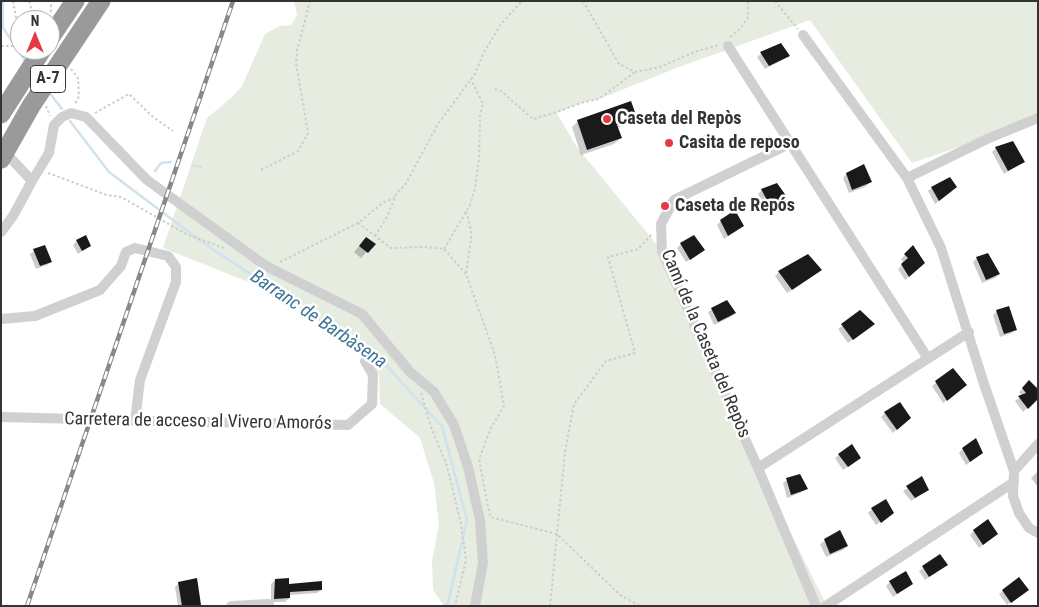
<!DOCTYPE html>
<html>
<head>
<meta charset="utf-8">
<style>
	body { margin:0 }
	#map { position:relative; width:1039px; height:607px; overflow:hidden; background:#fff; font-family:"Roboto Condensed",sans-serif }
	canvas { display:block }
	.frame { position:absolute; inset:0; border:2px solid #333; pointer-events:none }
	.north { position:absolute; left:10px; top:10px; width:50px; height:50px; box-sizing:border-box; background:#fff; border:1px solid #adadad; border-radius:50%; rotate:0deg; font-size:14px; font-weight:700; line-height:20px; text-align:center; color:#333 }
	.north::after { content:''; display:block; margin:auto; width:18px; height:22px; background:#e63946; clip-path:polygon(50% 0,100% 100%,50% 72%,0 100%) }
</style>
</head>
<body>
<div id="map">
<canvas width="1039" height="607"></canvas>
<div class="frame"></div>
<div class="north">N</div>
</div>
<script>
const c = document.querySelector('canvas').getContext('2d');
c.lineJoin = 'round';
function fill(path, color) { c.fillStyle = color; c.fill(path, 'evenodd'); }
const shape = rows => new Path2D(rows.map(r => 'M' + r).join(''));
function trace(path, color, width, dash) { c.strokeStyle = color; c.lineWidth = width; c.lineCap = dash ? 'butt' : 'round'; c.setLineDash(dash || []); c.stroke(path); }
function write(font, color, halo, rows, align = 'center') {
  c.font = font + ' "Roboto Condensed",sans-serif'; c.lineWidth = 5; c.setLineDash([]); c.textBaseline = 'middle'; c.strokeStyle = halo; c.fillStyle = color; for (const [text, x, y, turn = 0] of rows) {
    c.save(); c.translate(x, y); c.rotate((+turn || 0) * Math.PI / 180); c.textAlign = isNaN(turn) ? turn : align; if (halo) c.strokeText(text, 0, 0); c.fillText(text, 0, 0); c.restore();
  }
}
const green = shape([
	[294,1,1038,1,1038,120,912,163,810,20,679,67,599,99,581,103,557,113,576,146,662,251,758,468,827,606,444,606,433,590,432,561,439,524,434,483,420,438,380,404,379,374,351,347,299,302,163,248,207,118,232,97,242,86,265,34,280,26,291,25,297,15]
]);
const shadow = shape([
	[781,45,788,55,784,59,765,69,757,57,761,54],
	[630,103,636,118,630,124,617,128,621,138,614,144,581,155,572,127,578,121],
	[996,148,1023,162,1004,174,992,152],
	[864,166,870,182,867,186,849,193,843,178,846,174],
	[777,184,785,196,781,200,765,207,758,194,762,190],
	[932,188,952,191,935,204,928,191],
	[721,221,743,226,724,239,717,225],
	[366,238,374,244,361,258,354,252],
	[77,241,90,246,78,254,73,245],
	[681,244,704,250,686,262,677,248],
	[913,247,923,263,905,280,898,269,904,263,901,259],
	[34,251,51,262,47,265,36,269,30,254],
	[977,258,999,274,995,278,982,283,973,262],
	[821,270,787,293,775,276,779,272],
	[712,309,734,313,731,317,714,325,708,312],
	[997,311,1016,329,1012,333,1000,337,993,315],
	[860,312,870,328,848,343,838,329],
	[953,370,963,386,943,403,932,386],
	[1029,382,1038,398,1023,412,1015,401,1022,396,1019,392],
	[885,413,909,418,893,433,881,417],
	[963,449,982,453,966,465,959,453],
	[839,455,855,462,843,470,835,458],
	[1038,471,1038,487,1031,478],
	[922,478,928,490,911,501,903,491],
	[787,480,806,489,802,492,787,498,783,483],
	[872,509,888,516,876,525,868,513],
	[840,531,847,546,843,550,826,557,820,544],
	[974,531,992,537,979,548,970,535],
	[940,556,942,568,925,580,919,571],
	[275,580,288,585,321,590,317,593,289,595,289,598,285,602,271,602,271,584],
	[890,582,912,584,893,597,886,586],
	[179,583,200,604,199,606,178,606,175,587],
	[1003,591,1023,593,1007,605,999,594]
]);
const stream = shape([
	[3,1,3,28,26,62],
	[49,92,62,109],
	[70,121,109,172,202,242,383,362,442,426,467,520,448,603,445,606],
	[192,165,201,167],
	[155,171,161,163,171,162]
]);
const building = shape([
	[781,43,790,56,769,66,760,52],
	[631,101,637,118,617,125,622,138,587,150,577,120],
	[1013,141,1025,162,1008,171,995,147],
	[864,164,872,182,852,190,846,173],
	[950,177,957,187,939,201,931,187],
	[777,183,787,197,769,204,761,189],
	[735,210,744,226,728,236,720,220],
	[86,235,91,246,82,251,76,240],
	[694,235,705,250,690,260,680,243],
	[366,237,376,244,368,253,359,246],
	[45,245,52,262,40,266,33,249],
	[913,245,925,263,909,277,901,264,908,258,904,254],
	[988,253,1000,274,986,280,976,257],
	[808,254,822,270,792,290,778,271],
	[727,300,736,313,718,322,711,308],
	[1009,306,1017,330,1004,334,996,310],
	[860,310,875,324,853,340,841,324],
	[953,368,967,385,947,401,935,381],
	[1029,380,1038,389,1038,399,1028,409,1018,396,1026,393,1022,388],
	[900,402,911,418,897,430,884,412],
	[976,438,983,453,970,462,962,448],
	[852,444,861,458,848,467,838,454],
	[800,474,808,489,791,495,786,478],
	[922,476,929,490,915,498,906,486],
	[886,499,894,513,881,523,871,508],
	[988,519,998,534,983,545,973,530],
	[840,530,848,546,830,554,824,539],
	[940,554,948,565,929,577,922,566],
	[906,571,913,584,897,594,889,581],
	[1019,577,1029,590,1011,603,1002,590],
	[197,578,201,605,182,606,178,582],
	[289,578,289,584,322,581,322,590,290,592,290,598,274,599,275,579]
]);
const path = shape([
	[13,1,20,39],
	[29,1,32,12,37,20],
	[583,1,619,64,635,72,660,67,697,51,719,45],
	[775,1,798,29],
	[51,12,51,1],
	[730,37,741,28,748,17,748,1],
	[1,46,20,46],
	[71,69,78,78,79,96,75,104],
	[495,89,501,91,533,119,557,112,581,103,599,99,635,72],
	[46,106,50,116],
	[95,113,129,94,153,117,173,131],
	[261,170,298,151,308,133,296,63,297,51,310,1],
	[48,173,107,195,121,197,188,235,224,248],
	[358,223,391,248,424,247,444,249,466,274,495,355,504,406,491,428,479,459,490,517,557,534,620,595,640,606],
	[375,236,387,217,396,194,405,185,438,124,475,74,483,54,501,24,522,1],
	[444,249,470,205,475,189,479,159,480,114,483,104,471,79],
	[280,262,358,223,384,202,395,198],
	[466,273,471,241,471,230,466,211],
	[421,393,431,427,447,466,461,524,466,560,455,606],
	[550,606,565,452,574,404,606,361,635,353,608,257,638,249,652,234]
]);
const street = shape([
	[803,35,907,178,941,248,984,384,1014,471,1013,496,1019,513,1029,528,1038,533],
	[728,46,927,357],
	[789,144,674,200,661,224,662,251,758,468,816,606],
	[3,150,32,181],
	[907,178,987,139,1038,118],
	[1,232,13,216,32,181,49,153,54,125,62,117,71,113,86,117,147,180,266,266,362,314,410,372,434,392,454,425,468,467,480,520,483,563,475,606],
	[1,319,35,316,100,290,121,266,126,252,135,248,168,256,176,267,176,282,140,380,135,421],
	[1,417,78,419],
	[112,420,348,425,372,404,373,375,365,361],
	[758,468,969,332],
	[1014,471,1038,444],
	[231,606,269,604],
	[826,606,1014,482]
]);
const rail = shape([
	[27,606,233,1]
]);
const streetBridge = shape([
	[78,419,112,420]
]);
const highwayBridge = shape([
	[50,38,75,1],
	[1,114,42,50],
	[1,159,31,106,101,1]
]);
const markers = [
	[607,119,5,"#e63946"],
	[669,143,5,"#e63946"],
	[665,206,5,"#e63946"]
];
const shields = [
	[48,79,35]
];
const shieldNames = [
	["A-7",48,79]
];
const poiNames = [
	["Caseta del Repòs",617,119],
	["Casita de reposo",679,143],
	["Caseta de Repós",675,206]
];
const streetNames = [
	["Camí de la Caseta del Repòs",705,344,67],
	["Carretera de acceso al Vivero Amorós",198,422,1]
];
const waterNames = [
	["Barranc de Barbàsena",318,320,34]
];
fill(green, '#e6ecdf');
fill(shadow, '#0003');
trace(stream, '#cfe2ee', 2.5);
fill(building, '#1a1a1a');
trace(path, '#cdcdcd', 2, [2.5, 2.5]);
trace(street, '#d0d0d0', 10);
trace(rail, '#888', 4.5);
trace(rail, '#fff', 2.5, [8]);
trace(streetBridge, '#d0d0d0', 10);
trace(highwayBridge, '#9a9a9a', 19);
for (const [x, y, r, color] of markers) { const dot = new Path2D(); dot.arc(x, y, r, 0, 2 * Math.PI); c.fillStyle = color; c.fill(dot); trace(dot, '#fff', 2); }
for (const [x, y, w] of shields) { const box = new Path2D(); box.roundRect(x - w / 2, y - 13.5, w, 27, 4); c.fillStyle = '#fff'; c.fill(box); trace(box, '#333', 1); }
write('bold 16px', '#333', null, shieldNames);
write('bold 18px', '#333', '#fff', poiNames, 'left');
write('18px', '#333', '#fff', streetNames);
write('italic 19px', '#3f7597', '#fff', waterNames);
</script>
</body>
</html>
